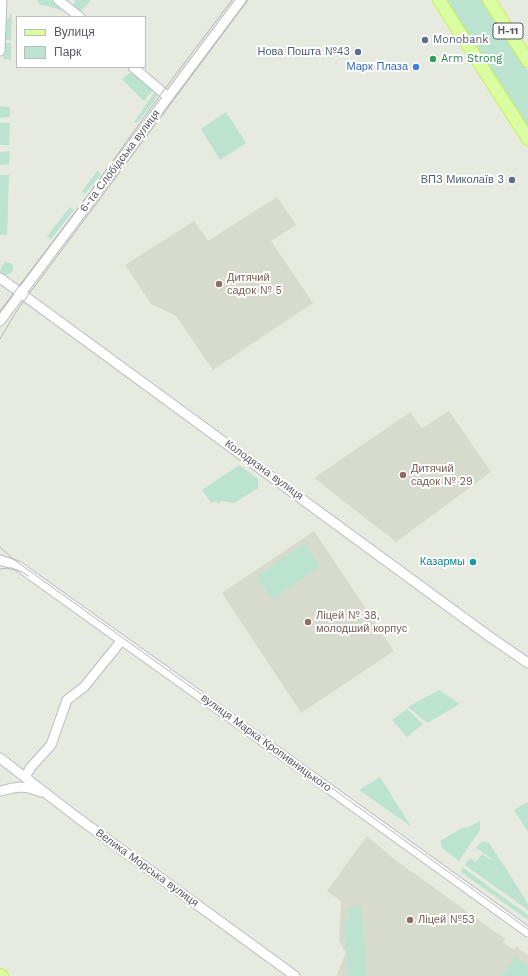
<!DOCTYPE html>
<html>
<head>
<meta charset="utf-8">
<style>
	body { margin:0 }
	#map { position:relative; width:528px; height:976px; overflow:hidden; background:#e7ebdf; font-family:"Work Sans",sans-serif }
	canvas { display:block }
	.legend { position:absolute; left:16px; top:16px; width:130px; height:52px; box-sizing:border-box; background:#fff; border:1px solid #bdbcbf; margin:0; padding:5px 7px; list-style:none; font-size:12px; color:#595860 }
	.legend li { display:flex; align-items:center; gap:8px; height:20px }
	.legend b { width:20px; border:1px solid #bdbcbf }
</style>
</head>
<body>
<div id="map">
<canvas width="528" height="976"></canvas>
<ul class="legend">
<li><b style="height:5px;background:#dbfda1"></b>Вулиця</li>
<li><b style="height:11px;background:#bbe3d0"></b>Парк</li>
</ul>
</div>
<script>
const c = document.querySelector('canvas').getContext('2d');
c.lineJoin = 'round';
function fill(path, color) { c.fillStyle = color; c.fill(path, 'evenodd'); }
const shape = rows => new Path2D(rows.map(r => 'M' + r).join(''));
function trace(path, color, width, dash) { c.strokeStyle = color; c.lineWidth = width; c.lineCap = dash ? 'butt' : 'round'; c.setLineDash(dash || []); c.stroke(path); }
function write(font, color, halo, rows, align = 'center') {
  c.font = font + ' "Work Sans",sans-serif'; c.lineWidth = 4; c.setLineDash([]); c.textBaseline = 'middle'; c.strokeStyle = halo; c.fillStyle = color; for (const [text, x, y, turn = 0] of rows) {
    c.save(); c.translate(x, y); c.rotate((+turn || 0) * Math.PI / 180); c.textAlign = isNaN(turn) ? turn : align; if (halo) c.strokeText(text, 0, 0); c.fillText(text, 0, 0); c.restore();
  }
}
const education = shape([
	[277,197,296,225,271,241,313,303,213,370,176,316,151,304,125,265,194,221,208,241],
	[449,411,491,472,396,542,314,478,410,412,422,428],
	[314,531,394,651,301,713,222,593],
	[367,836,394,859,505,939,503,942,514,950,517,947,528,955,528,976,336,976,346,953,339,941,341,901,327,891]
]);
const green = shape([
	[37,0,51,0,64,8,61,10,39,4],
	[75,0,91,0,83,9,78,11,73,7],
	[445,0,482,0,528,71,528,129],
	[12,13,11,40,4,40,4,23],
	[4,43,11,43,11,60,3,59],
	[131,72,134,72,153,90,144,101,122,79],
	[154,93,156,93,157,95,154,101,139,121,135,123,134,122],
	[0,106,10,107,10,117,0,118],
	[226,112,246,143,220,160,201,129],
	[0,123,10,123,9,145,0,145],
	[10,151,9,164,0,165,0,152],
	[97,171,101,174,85,194,82,191],
	[0,175,9,175,7,235,0,235],
	[70,207,74,210,51,239,47,236],
	[5,262,11,263,13,266,13,269,11,273,4,276,0,272,1,268],
	[239,465,258,479,258,488,234,503,222,501,218,504,216,501,211,503,202,490],
	[304,543,320,566,273,599,257,577],
	[439,690,460,704,427,723,408,707],
	[407,709,423,724,407,737,392,720],
	[380,777,410,825,409,825,359,790],
	[528,802,528,832,514,810],
	[480,821,480,830,459,861,443,849,440,841,462,828,469,827],
	[483,841,489,843,510,875,528,904,528,910,465,865,470,858,476,862,482,854,491,860,492,859,476,848,480,843],
	[462,867,528,915,528,920,461,872],
	[361,905,367,976,349,976,343,920,350,919,349,908],
	[516,957,528,966,528,976,505,976,503,974]
]);
const minor = shape([
	[58,0,80,17],
	[0,51,2,0],
	[133,67,168,97],
	[0,278,490,637,528,663],
	[0,321,241,0],
	[0,560,18,566,246,729,528,932],
	[0,758,78,818,295,976],
	[25,777,31,767,51,745,67,700,84,687,122,640],
	[0,791,13,788,21,787,29,788,41,792]
]);
const major = shape([
	[439,0,528,139],
	[489,0,528,61],
	[0,975,2,976]
]);
const tram = shape([
	[0,311,86,198,158,98,232,0],
	[0,339,14,315,26,298,248,0],
	[0,547,13,559,247,727,528,929],
	[0,569,8,568,12,568,22,572,28,576]
]);
const markers = [
	[425,40,4,"#5c6f8a"],
	[358,52,4,"#5c6f8a"],
	[433,59,4,"#2e9e5b"],
	[416,67,4,"#3f7fe0"],
	[512,180,4,"#5c6f8a"],
	[219,284,4,"#8d6e63"],
	[403,475,4,"#8d6e63"],
	[473,562,4,"#0f9aa8"],
	[308,622,4,"#8d6e63"],
	[410,920,4,"#8d6e63"]
];
const shields = [
	[508,31,30]
];
const shieldNames = [
	["Н-11",508,31]
];
const serviceNames = [
	["Monobank",433,40,"left"],
	["Нова Пошта №43",350,52],
	["ВПЗ Миколаїв 3",504,180]
];
const leisureNames = [
	["Arm Strong",441,59]
];
const shopNames = [
	["Марк Плаза",408,67]
];
const streetNames = [
	["6-та Слобідська вулиця",120,161,-53],
	["Колодязна вулиця",264,470,36],
	["вулиця Марка Кропивницького",266,743,36],
	["Велика Морська вулиця",147,868,36]
];
const educationNames = [
	["Дитячий",227,278],
	["садок № 5",227,291],
	["Дитячий",411,469],
	["садок № 29",411,482],
	["Ліцей № 38,",316,616],
	["молодший корпус",316,629],
	["Ліцей №53",418,920]
];
const cultureNames = [
	["Казармы",465,562]
];
fill(education, '#d7dbcd');
fill(green, '#bbe3d0');
trace(minor, '#bbbac1', 11);
trace(major, '#c6ee55', 14);
trace(minor, '#fff', 9);
trace(major, '#dbfda1', 12);
trace(tram, '#b5b4b5', 1);
for (const [x, y, r, color] of markers) { const dot = new Path2D(); dot.arc(x, y, r, 0, 2 * Math.PI); c.fillStyle = color; c.fill(dot); trace(dot, '#fff', 1.5); }
for (const [x, y, w] of shields) { const box = new Path2D(); box.roundRect(x - w / 2, y - 8, w, 16, 3); c.fillStyle = '#fff'; c.fill(box); trace(box, '#595860', 1); }
write('bold 10px', '#595860', null, shieldNames);
write('11px', '#4e5e75', '#fff', serviceNames, 'right');
write('11px', '#27864d', '#fff', leisureNames, 'left');
write('11px', '#366cbe', '#fff', shopNames, 'right');
write('11px', '#595860', '#fff', streetNames);
write('11px', '#785e54', '#fff', educationNames, 'left');
write('11px', '#0d838f', '#fff', cultureNames, 'right');
</script>
</body>
</html>
